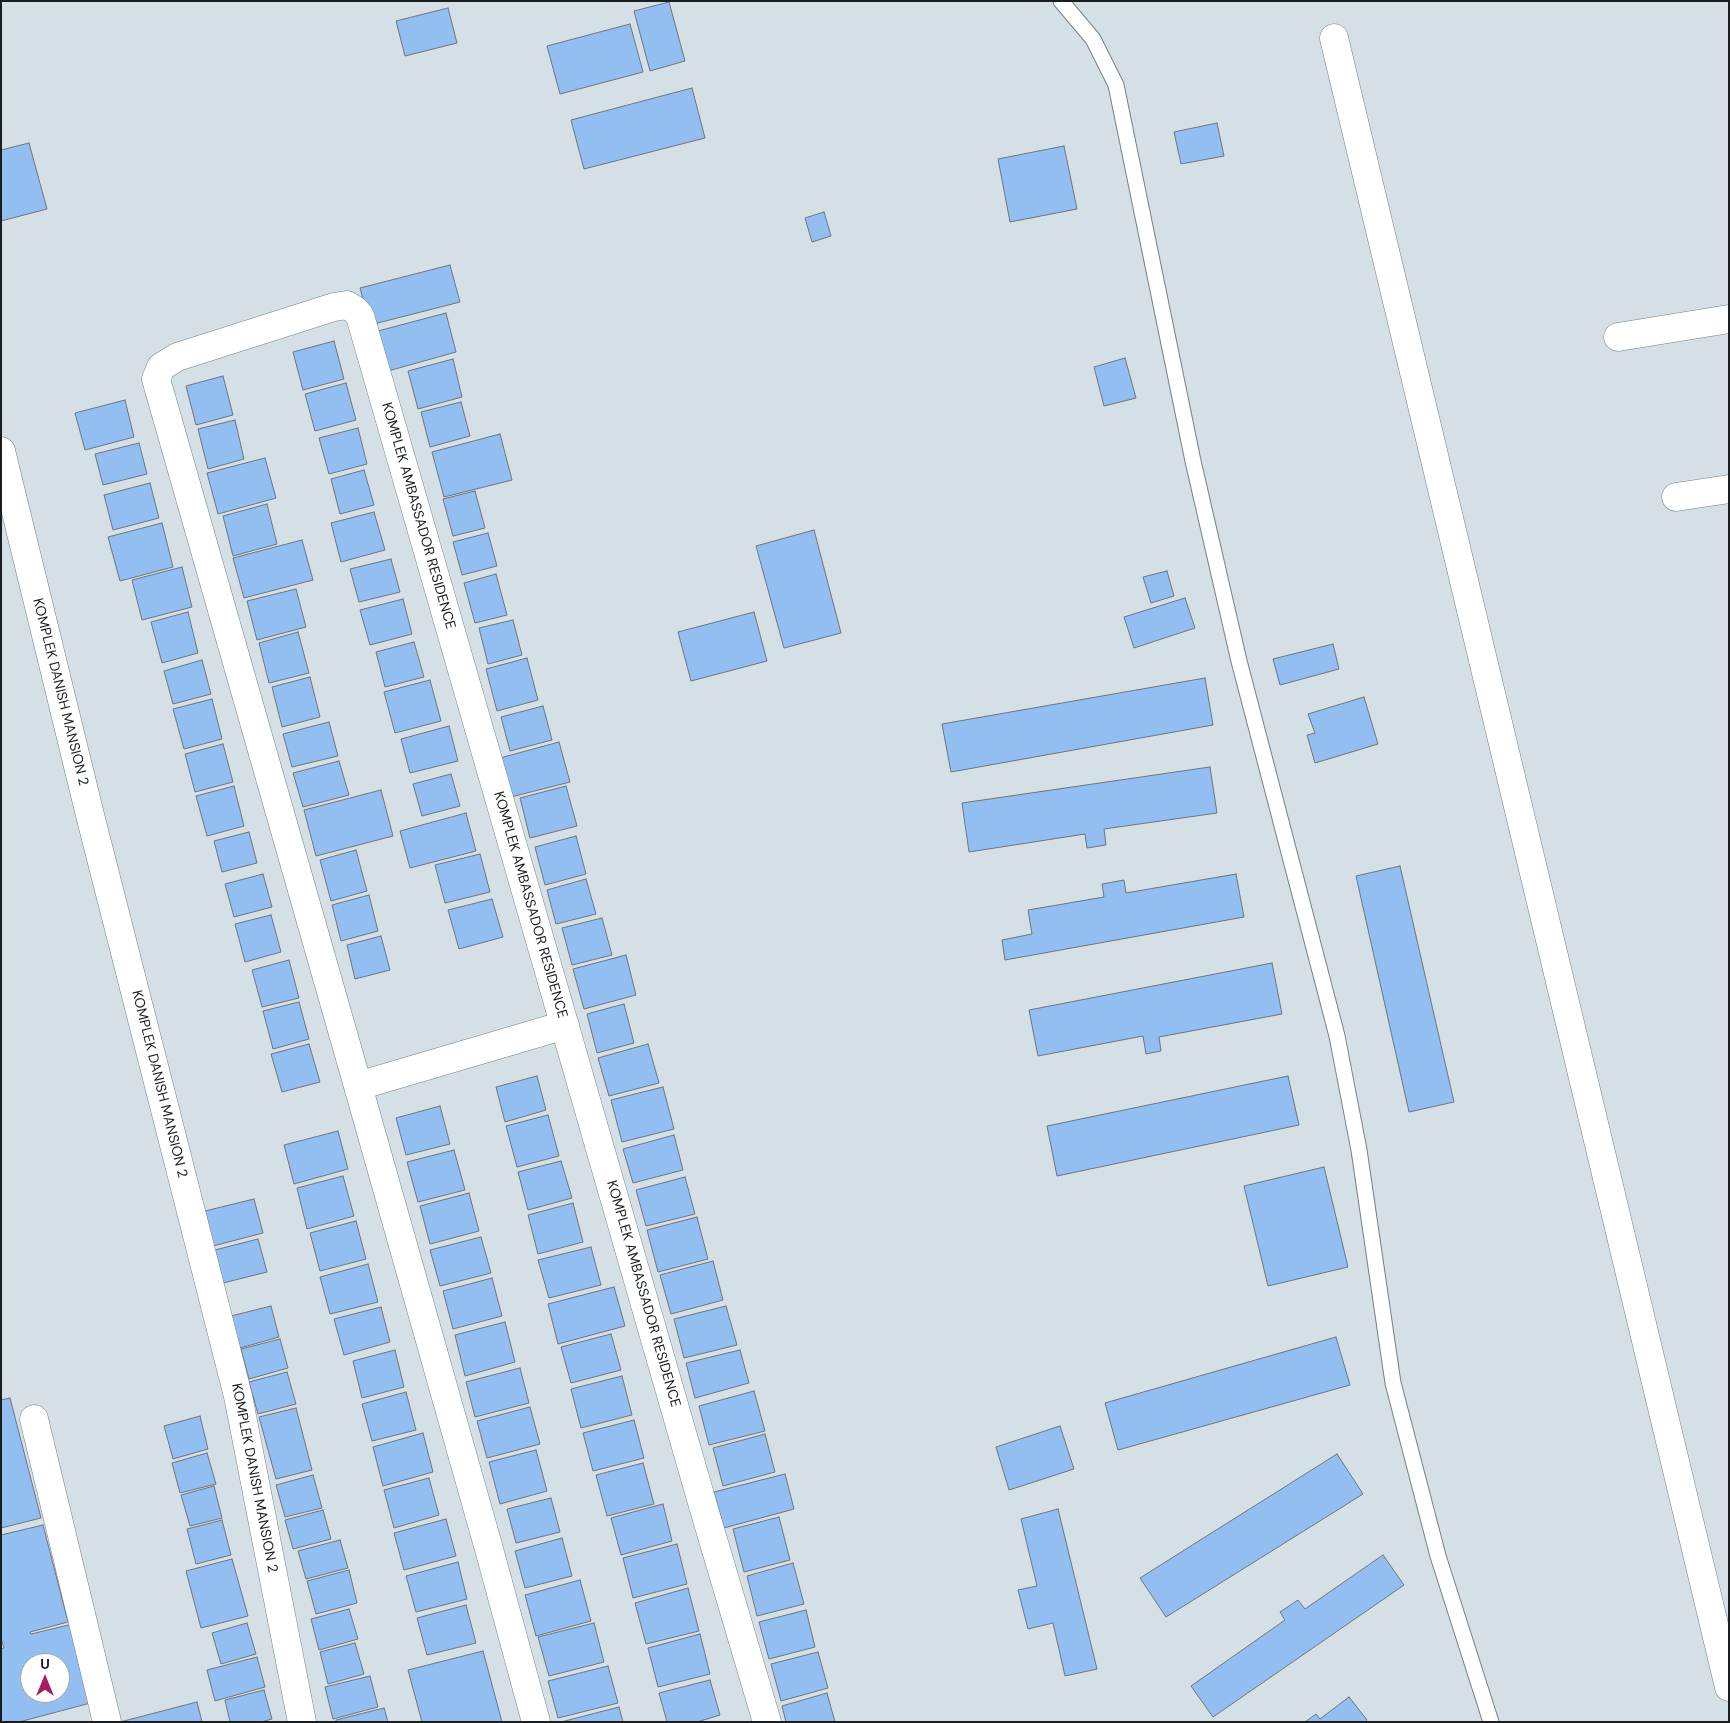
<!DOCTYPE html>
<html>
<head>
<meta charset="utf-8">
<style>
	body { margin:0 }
	#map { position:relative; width:1730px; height:1723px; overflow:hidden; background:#d4e0e6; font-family:"DM Sans",sans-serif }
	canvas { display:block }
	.frame { position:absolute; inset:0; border:2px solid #191d1f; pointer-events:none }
	.north { position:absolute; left:20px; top:1653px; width:50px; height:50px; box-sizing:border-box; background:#fff; border:1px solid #a3a5a5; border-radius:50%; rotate:0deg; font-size:14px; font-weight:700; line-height:20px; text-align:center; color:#191d1f }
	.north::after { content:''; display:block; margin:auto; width:18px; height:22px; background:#a81c60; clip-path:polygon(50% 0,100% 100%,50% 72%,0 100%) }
</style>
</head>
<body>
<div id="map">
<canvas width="1730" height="1723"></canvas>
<div class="frame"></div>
<div class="north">U</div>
</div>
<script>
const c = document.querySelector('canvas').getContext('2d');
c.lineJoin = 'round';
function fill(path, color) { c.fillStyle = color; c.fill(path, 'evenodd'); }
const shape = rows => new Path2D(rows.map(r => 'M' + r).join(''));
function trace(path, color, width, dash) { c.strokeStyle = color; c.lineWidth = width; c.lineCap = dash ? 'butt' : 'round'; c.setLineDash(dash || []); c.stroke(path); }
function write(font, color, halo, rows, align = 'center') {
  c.font = font + ' "DM Sans",sans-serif'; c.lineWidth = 5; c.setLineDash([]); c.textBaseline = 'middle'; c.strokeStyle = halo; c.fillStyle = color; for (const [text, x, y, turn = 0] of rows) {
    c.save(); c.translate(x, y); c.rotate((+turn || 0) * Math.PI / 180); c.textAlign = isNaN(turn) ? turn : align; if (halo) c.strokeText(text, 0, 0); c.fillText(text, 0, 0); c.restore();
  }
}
const building = shape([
	[669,2,685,61,650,71,634,11,669,2],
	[448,8,457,43,405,56,396,21,448,8],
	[630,24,643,72,560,94,547,46,630,24],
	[692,88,705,138,584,169,571,120,692,88],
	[1217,123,1224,156,1181,164,1174,132,1217,123],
	[29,143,47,209,1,221,1,150,29,143],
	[1064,146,1077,209,1010,222,998,159,1064,146],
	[824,212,831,236,812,242,805,218,824,212],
	[450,265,460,302,370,325,360,288,450,265],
	[446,313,456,352,388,371,378,331,446,313],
	[334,341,344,379,303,390,293,352,334,341],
	[1125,358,1136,398,1104,406,1094,367,1125,358],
	[453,359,462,397,418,409,408,371,453,359],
	[223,376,233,415,196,425,186,386,223,376],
	[346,383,356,420,315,431,305,394,346,383],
	[125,400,134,437,85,450,75,413,125,400],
	[461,402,470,436,430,447,421,412,461,402],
	[235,420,244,459,208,469,198,429,235,420],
	[358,428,367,464,329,474,319,438,358,428],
	[500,434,512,480,444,497,432,452,500,434],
	[139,443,147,474,103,485,95,454,139,443],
	[265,458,276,498,218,514,207,473,265,458],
	[364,470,374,505,340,514,331,479,364,470],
	[150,483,159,518,113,530,104,495,150,483],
	[475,491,485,528,453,536,443,499,475,491],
	[267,504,277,544,233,556,223,516,267,504],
	[374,512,385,550,341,562,331,523,374,512],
	[162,523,173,567,120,581,108,537,162,523],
	[814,530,841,633,784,648,756,546,814,530],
	[488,533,497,566,462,575,453,542,488,533],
	[302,540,313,580,244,598,233,558,302,540],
	[391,559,400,592,359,602,350,569,391,559],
	[182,567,192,607,142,620,132,580,182,567],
	[1167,571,1174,596,1151,603,1143,577,1167,571],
	[496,574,507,615,475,623,464,583,496,574],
	[296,589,306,627,257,640,247,601,296,589],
	[1185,598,1195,628,1134,648,1124,617,1185,598],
	[403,599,412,634,370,645,360,610,403,599],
	[188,612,198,653,162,663,151,622,188,612],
	[754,612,767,661,691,681,678,632,754,612],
	[513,620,522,655,488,664,479,628,513,620],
	[298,632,309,673,269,683,259,643,298,632],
	[414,642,424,677,385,687,376,652,414,642],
	[1333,644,1339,669,1280,685,1273,659,1333,644],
	[527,658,538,700,497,711,486,669,527,658],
	[202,660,211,694,173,704,164,671,202,660],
	[310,677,320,717,282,727,272,687,310,677],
	[1205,678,1213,725,951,772,942,724,1205,678],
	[430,680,441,721,395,733,384,692,430,680],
	[1364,697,1378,744,1315,763,1307,735,1315,733,1308,714,1364,697],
	[212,699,222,739,184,749,173,709,212,699],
	[543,706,552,740,510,751,501,717,543,706],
	[329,722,338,756,292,767,283,734,329,722],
	[449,726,458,761,410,773,401,739,449,726],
	[559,742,570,782,511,797,500,758,559,742],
	[223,744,233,782,195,792,185,754,223,744],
	[339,761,349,795,303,807,293,773,339,761],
	[1210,767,1217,813,1104,829,1106,845,1087,848,1085,834,969,852,962,803,1210,767],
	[451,774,460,806,422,816,413,784,451,774],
	[234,786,244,826,207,836,196,796,234,786],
	[566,786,577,826,530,838,520,798,566,786],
	[381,790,393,836,316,856,304,810,381,790],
	[466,813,476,851,410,868,400,831,466,813],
	[249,832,257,863,222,872,214,841,249,832],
	[576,836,586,874,545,885,535,847,576,836],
	[356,850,367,891,331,901,320,860,356,850],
	[480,854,490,892,445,903,435,865,480,854],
	[1400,866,1454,1102,1409,1112,1356,876,1400,866],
	[263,874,272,907,234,917,225,884,263,874],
	[1236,874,1244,917,1005,960,1002,940,1032,934,1028,910,1104,897,1102,884,1124,880,1126,893,1236,874],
	[586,879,596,914,556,924,547,890,586,879],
	[369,895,378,931,341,941,332,905,369,895],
	[492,899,503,937,459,949,448,910,492,899],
	[271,915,281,952,245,962,235,924,271,915],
	[602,918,612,955,572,965,562,928,602,918],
	[381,936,390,970,355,979,347,945,381,936],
	[626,955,636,995,584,1009,573,969,626,955],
	[289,960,299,998,262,1007,252,970,289,960],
	[1272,963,1282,1014,1159,1037,1161,1051,1146,1054,1143,1036,1038,1056,1029,1010,1272,963],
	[299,1002,309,1039,273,1049,263,1011,299,1002],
	[624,1004,634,1043,597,1053,587,1014,624,1004],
	[309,1044,320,1082,282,1092,271,1054,309,1044],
	[648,1044,659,1083,609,1096,598,1058,648,1044],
	[537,1076,546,1110,505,1122,496,1087,537,1076],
	[1288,1076,1299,1125,1057,1176,1047,1126,1288,1076],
	[663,1087,674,1129,622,1142,611,1100,663,1087],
	[440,1106,450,1144,406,1155,396,1118,440,1106],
	[548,1115,559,1156,517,1167,506,1126,548,1115],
	[338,1131,348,1169,294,1184,284,1145,338,1131],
	[674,1135,683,1170,633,1183,623,1149,674,1135],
	[454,1150,465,1190,418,1202,407,1162,454,1150],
	[561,1161,572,1198,528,1210,518,1172,561,1161],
	[1324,1167,1348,1267,1268,1286,1244,1186,1324,1167],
	[343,1176,354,1216,307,1229,297,1188,343,1176],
	[685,1177,695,1214,646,1226,636,1190,685,1177],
	[469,1193,479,1231,430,1244,420,1206,469,1193],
	[254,1199,263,1233,213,1246,205,1211,254,1199],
	[573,1203,583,1242,538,1254,528,1215,573,1203],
	[697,1217,708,1259,658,1272,647,1230,697,1217],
	[356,1221,366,1259,320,1271,310,1233,356,1221],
	[481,1237,491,1273,440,1286,430,1250,481,1237],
	[258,1239,267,1272,223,1283,215,1250,258,1239],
	[591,1247,601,1285,549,1298,538,1260,591,1247],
	[713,1261,723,1300,671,1314,660,1275,713,1261],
	[368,1264,378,1302,330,1314,320,1277,368,1264],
	[492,1278,502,1316,453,1329,443,1291,492,1278],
	[614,1287,625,1326,558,1344,548,1304,614,1287],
	[271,1306,279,1337,240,1348,231,1316,271,1306],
	[726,1306,737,1345,684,1358,674,1319,726,1306],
	[381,1307,390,1342,344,1355,334,1319,381,1307],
	[505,1322,515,1362,465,1376,455,1335,505,1322],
	[611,1334,621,1370,571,1383,561,1347,611,1334],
	[1336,1337,1350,1385,1118,1450,1105,1403,1336,1337],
	[280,1339,288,1368,249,1379,241,1349,280,1339],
	[395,1350,404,1387,362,1398,353,1361,395,1350],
	[740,1350,749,1383,695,1398,686,1363,740,1350],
	[520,1368,529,1403,475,1417,466,1382,520,1368],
	[287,1372,296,1404,258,1414,249,1382,287,1372],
	[622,1376,632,1415,581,1428,571,1389,622,1376],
	[754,1391,765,1431,709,1445,699,1406,754,1391],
	[406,1392,416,1430,372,1441,362,1404,406,1392],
	[10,1398,41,1518,1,1528,1,1400,10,1398],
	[530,1407,540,1444,487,1458,477,1421,530,1407],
	[296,1408,312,1470,276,1479,259,1417,296,1408],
	[200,1416,208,1449,173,1459,164,1426,200,1416],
	[634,1420,644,1458,593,1471,583,1433,634,1420],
	[1060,1426,1074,1469,1009,1490,996,1447,1060,1426],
	[423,1433,433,1472,383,1486,373,1447,423,1433],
	[765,1434,775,1472,723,1486,713,1448,765,1434],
	[536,1450,547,1491,500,1504,489,1462,536,1450],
	[207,1453,216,1484,180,1493,172,1463,207,1453],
	[1337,1454,1363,1494,1166,1617,1140,1578,1337,1454],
	[643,1463,654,1504,607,1516,596,1475,643,1463],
	[785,1474,794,1509,724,1528,714,1492,785,1474],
	[313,1475,322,1508,285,1517,276,1485,313,1475],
	[429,1478,439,1515,394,1528,384,1490,429,1478],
	[214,1486,222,1518,190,1526,181,1495,214,1486],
	[551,1498,560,1532,516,1543,507,1509,551,1498],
	[663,1504,672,1541,621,1555,611,1518,663,1504],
	[1058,1509,1097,1669,1065,1676,1053,1623,1028,1629,1018,1590,1037,1586,1021,1519,1058,1509],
	[323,1510,331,1539,293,1549,285,1520,323,1510],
	[779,1517,790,1560,744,1572,733,1529,779,1517],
	[446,1519,456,1556,404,1570,394,1533,446,1519],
	[222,1520,231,1555,196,1564,187,1529,222,1520],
	[43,1525,68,1622,30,1632,31,1634,77,1623,98,1701,19,1722,1,1722,1,1649,4,1648,1,1638,1,1535,43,1525],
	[30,1663,60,1663,60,1693,30,1693,30,1663],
	[562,1538,572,1576,525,1588,515,1551,562,1538],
	[340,1540,348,1568,306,1579,298,1551,340,1540],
	[677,1544,687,1584,633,1598,623,1558,677,1544],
	[1383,1555,1404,1585,1213,1717,1191,1686,1285,1620,1280,1612,1298,1600,1305,1609,1383,1555],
	[232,1559,248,1616,201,1628,186,1571,232,1559],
	[458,1562,467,1599,416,1612,406,1576,458,1562],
	[793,1563,804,1604,757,1616,747,1576,793,1563],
	[349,1570,357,1603,316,1614,307,1581,349,1570],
	[580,1580,591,1621,536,1636,525,1595,580,1580],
	[688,1588,699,1631,646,1644,635,1603,688,1588],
	[466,1605,476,1643,427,1655,417,1618,466,1605],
	[349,1609,358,1639,319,1650,311,1619,349,1609],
	[806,1610,815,1647,769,1659,759,1622,806,1610],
	[247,1623,256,1654,221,1664,212,1633,247,1623],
	[594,1623,604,1662,549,1676,538,1637,594,1623],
	[700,1634,710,1674,658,1687,648,1648,700,1634],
	[355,1643,364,1674,328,1684,320,1652,355,1643],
	[483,1651,502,1722,422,1722,408,1670,483,1651],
	[818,1652,828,1688,781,1701,771,1664,818,1652],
	[257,1657,265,1687,215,1701,207,1670,257,1657],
	[608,1666,618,1703,558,1718,548,1681,608,1666],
	[370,1676,378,1707,333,1719,325,1687,370,1676],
	[710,1680,720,1715,697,1722,667,1722,659,1693,710,1680],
	[264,1690,272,1719,261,1722,230,1722,225,1700,264,1690],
	[827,1693,835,1722,786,1722,782,1706,827,1693],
	[1349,1697,1367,1720,1365,1722,1305,1722,1316,1714,1320,1719,1349,1697],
	[197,1702,202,1722,120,1722,197,1702],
	[619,1707,623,1722,561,1722,619,1707],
	[384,1708,388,1722,336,1722,336,1720,384,1708]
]);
const lane = shape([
	[1061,1,1093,39,1116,85,1193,461,1239,661,1337,1036,1359,1150,1393,1383,1438,1556,1491,1722]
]);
const street = shape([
	[1334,38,1729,1687],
	[1618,337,1729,319],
	[1,451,90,815,238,1396,302,1722],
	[1676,497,1729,489],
	[358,1086,565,1025],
	[34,1419,107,1722],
	[536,1722,489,1549,358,1086,156,379,161,367,177,357,334,307,347,305,355,310,360,316,706,1516,767,1722]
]);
const streetNames = [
	["KOMPLEK AMBASSADOR RESIDENCE",418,516,74],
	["KOMPLEK DANISH MANSION 2",60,692,76],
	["KOMPLEK AMBASSADOR RESIDENCE",530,905,74],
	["KOMPLEK DANISH MANSION 2",159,1084,76],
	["KOMPLEK AMBASSADOR RESIDENCE",643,1294,74],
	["KOMPLEK DANISH MANSION 2",254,1478,79]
];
fill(building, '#93bef2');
trace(building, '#6d747c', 1);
trace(lane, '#758085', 17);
trace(street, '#758085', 29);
trace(lane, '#fff', 15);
trace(street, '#fff', 28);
write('14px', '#191d1f', '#fff', streetNames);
</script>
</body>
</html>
